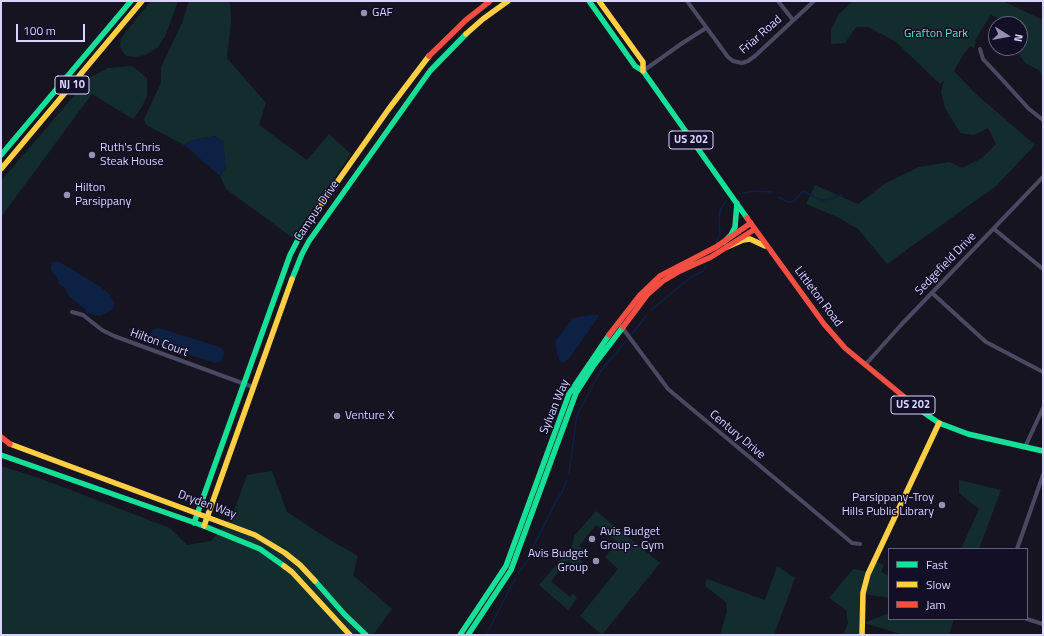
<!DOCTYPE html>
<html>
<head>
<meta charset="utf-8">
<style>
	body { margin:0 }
	#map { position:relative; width:1044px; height:636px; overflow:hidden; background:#161421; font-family:"Titillium Web",sans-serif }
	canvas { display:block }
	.frame { position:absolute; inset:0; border:2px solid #d9d4ff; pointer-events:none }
	.legend { position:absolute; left:888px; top:548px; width:140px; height:72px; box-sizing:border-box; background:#130f26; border:1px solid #625e7d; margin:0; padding:5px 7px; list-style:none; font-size:12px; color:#d9d4ff }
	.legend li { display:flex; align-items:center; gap:8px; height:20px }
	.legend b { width:20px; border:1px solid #625e7d }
	.north { position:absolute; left:988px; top:16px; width:40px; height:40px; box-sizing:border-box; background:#130f26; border:1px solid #625e7d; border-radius:50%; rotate:101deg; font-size:11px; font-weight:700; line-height:16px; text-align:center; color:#d9d4ff }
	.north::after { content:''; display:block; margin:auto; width:14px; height:18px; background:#9591b1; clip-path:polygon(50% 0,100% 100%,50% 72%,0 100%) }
	.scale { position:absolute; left:16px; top:24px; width:69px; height:18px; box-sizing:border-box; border:2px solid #d9d4ff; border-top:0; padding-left:5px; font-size:12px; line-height:14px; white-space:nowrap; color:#d9d4ff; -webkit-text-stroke:3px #130f26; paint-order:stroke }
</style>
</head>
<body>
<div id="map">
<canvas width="1044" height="636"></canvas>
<div class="frame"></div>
<ul class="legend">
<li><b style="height:5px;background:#16e098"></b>Fast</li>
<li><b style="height:5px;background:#ffcf43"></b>Slow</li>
<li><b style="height:5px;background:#f24e42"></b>Jam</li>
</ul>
<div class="north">N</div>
<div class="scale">100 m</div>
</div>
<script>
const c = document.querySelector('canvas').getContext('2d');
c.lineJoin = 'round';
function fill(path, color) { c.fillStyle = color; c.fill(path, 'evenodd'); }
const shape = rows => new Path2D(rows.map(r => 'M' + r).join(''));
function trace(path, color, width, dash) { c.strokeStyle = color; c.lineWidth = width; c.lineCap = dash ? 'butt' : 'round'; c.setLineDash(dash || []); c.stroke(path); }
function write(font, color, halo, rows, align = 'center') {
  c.font = font + ' "Titillium Web",sans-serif'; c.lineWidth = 3; c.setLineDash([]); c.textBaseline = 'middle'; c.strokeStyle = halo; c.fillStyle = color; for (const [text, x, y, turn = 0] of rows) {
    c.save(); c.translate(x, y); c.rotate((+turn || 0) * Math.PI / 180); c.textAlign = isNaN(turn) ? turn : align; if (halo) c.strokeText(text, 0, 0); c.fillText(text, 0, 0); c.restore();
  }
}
const green = shape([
	[151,1,178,1,165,37,157,48,146,55,135,57,126,56,122,51,120,46,121,38],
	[189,1,230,1,231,22,227,58,266,103,259,125,307,160,329,134,351,154,293,238,226,189,220,176,226,167,215,136,190,141,184,145,146,125,144,119,161,83,161,67,182,23],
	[853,1,1003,1,1043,20,1043,77,1039,70,1025,63,1015,48,1020,48,1020,24,1002,24,1000,19,991,15,975,40,976,42,974,48,970,46,963,55,954,71,975,93,1035,145,996,186,887,264,858,229,837,217,806,204,815,185,858,204,886,183,919,167,950,162,962,168,982,158,996,144,988,128,974,135,960,133,945,108,941,92,944,80,940,84,895,41,868,27,856,27,845,43,831,44,831,29,839,14],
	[132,66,147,78,147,96,142,107,133,119,92,94,1,217,1,181,89,78,108,68],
	[1,466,42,479,170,528,187,545,211,541,232,516,247,475,272,471,287,512,325,537,358,556,353,575,392,609,373,635,1,635],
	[959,480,1001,490,979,549,961,549,979,509,959,493],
	[596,511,660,563,602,635,580,616,618,569,605,557,617,542,596,525,579,546,589,553,585,558,571,547,573,543,574,536],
	[569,550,582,561,577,568,568,560,551,581,570,597,573,594,577,598,568,610,539,585],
	[874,561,884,565,881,572,889,576,889,598,863,594,862,635,843,635,848,623,846,610,829,598,853,569,869,572],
	[777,566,795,578,774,635,720,635,727,611,726,602,705,586,707,579,765,600],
	[889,613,889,619,954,619,949,635,903,635,864,623]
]);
const water = shape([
	[215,136,223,141,226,167,220,176,184,145,190,141],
	[58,261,101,287,110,295,115,304,112,310,100,316,86,313,86,310,68,295,65,288,59,284,57,278,51,270,51,267,52,262],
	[598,314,599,316,571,356,566,361,561,363,557,354,555,341,573,318],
	[159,328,220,347,224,351,223,356,221,361,215,363,157,344,152,342,150,338,153,329]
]);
const stream = shape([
	[743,193,755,191,771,192],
	[778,197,788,202,794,201,802,192,805,192,816,198,823,200,830,199,842,195],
	[716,244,720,233,719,224,720,210,726,201],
	[651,310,691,277,703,271,706,265],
	[632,334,646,316],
	[569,473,577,415,600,372,627,340],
	[519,572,529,559,534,545,555,503,562,492,567,480],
	[486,635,515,579]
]);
const street = shape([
	[687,1,728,57,733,61,742,63,748,61,755,56,814,1],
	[778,1,793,20],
	[980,49,983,59,998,75,1029,109,1043,120],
	[643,71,681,44,706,28],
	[994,229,1043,269],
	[932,293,986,342,1043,372],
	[72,312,83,315,102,330,114,336,253,387],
	[621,326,668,389,845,537,852,543,860,544],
	[865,365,901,325,1043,177],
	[1025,447,1043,408],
	[1017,549,1043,475],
	[1027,619,1043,624]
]);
const fast = shape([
	[589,1,635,66,643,71,747,218],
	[1,155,131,1],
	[724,242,731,235,735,227,737,203],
	[292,279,302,254,309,241,430,71,466,34],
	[920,410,939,423,968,434,1043,451],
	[1,455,204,526,260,549,284,566],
	[194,523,290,255,302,232,316,212],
	[315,581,345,615,366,635],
	[460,635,506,566,569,394,609,335],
	[468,635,511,570,576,393,594,365,623,327]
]);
const slow = shape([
	[599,1,643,62,643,71],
	[466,34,483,19,508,1],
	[1,169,142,1],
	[316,212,388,110,429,56],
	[727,247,743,240,750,239,765,246],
	[10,444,255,535,285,553,300,565,315,581],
	[204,526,292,279],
	[284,566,292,572,350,635],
	[862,635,863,593,868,574,939,423]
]);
const jam = shape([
	[429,56,466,20,490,1],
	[747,218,824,324,845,348,920,410],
	[623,327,647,295,663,281,680,271,711,257,755,229],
	[609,335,640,295,660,276,716,247,751,223],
	[1,437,10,444]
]);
const markers = [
	[364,13,4,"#9591b1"],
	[92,155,4,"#9591b1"],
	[67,195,4,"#9591b1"],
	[337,416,4,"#9591b1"],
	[942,505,4,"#9591b1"],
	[592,539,4,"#9591b1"],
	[596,561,4,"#9591b1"]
];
const shields = [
	[72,85,34],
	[691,140,44],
	[913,405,44]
];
const shieldNames = [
	["NJ 10",72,85],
	["US 202",691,140],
	["US 202",913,405]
];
const poiNames = [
	["GAF",372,13],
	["Ruth's Chris",100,148],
	["Steak House",100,162],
	["Hilton",75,188],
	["Parsippany",75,202],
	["Venture X",345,416],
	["Parsippany-Troy",934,498,"right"],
	["Hills Public Library",934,512,"right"],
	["Avis Budget",600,532],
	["Group - Gym",600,546],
	["Avis Budget",588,554,"right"],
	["Group",588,568,"right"]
];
const parkNames = [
	["Grafton Park",936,34]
];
const streetNames = [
	["Friar Road",761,35,-41],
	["Campus Drive",317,211,-56],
	["Sedgefield Drive",946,264,-46],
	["Littleton Road",818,297,53],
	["Hilton Court",159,343,20],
	["Sylvan Way",555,407,-67],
	["Century Drive",737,435,40],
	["Dryden Way",207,505,20]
];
fill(green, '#132c2d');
fill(water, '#0d2144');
trace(stream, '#0d2144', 1.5);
trace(street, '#4a4962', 4);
trace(fast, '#16e098', 5.5);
trace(slow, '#ffcf43', 5.5);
trace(jam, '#f24e42', 5.5);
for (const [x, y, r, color] of markers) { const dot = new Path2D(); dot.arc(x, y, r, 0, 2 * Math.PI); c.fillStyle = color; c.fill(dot); trace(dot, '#130f26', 1.5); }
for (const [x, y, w] of shields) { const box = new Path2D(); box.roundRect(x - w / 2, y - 9, w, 18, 3); c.fillStyle = '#130f26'; c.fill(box); trace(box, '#d9d4ff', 1); }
write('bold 11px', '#d9d4ff', null, shieldNames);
write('12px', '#d9d4ff', '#130f26', poiNames, 'left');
write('12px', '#5fe0c0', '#130f26', parkNames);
write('12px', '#d9d4ff', '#130f26', streetNames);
</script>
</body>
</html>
